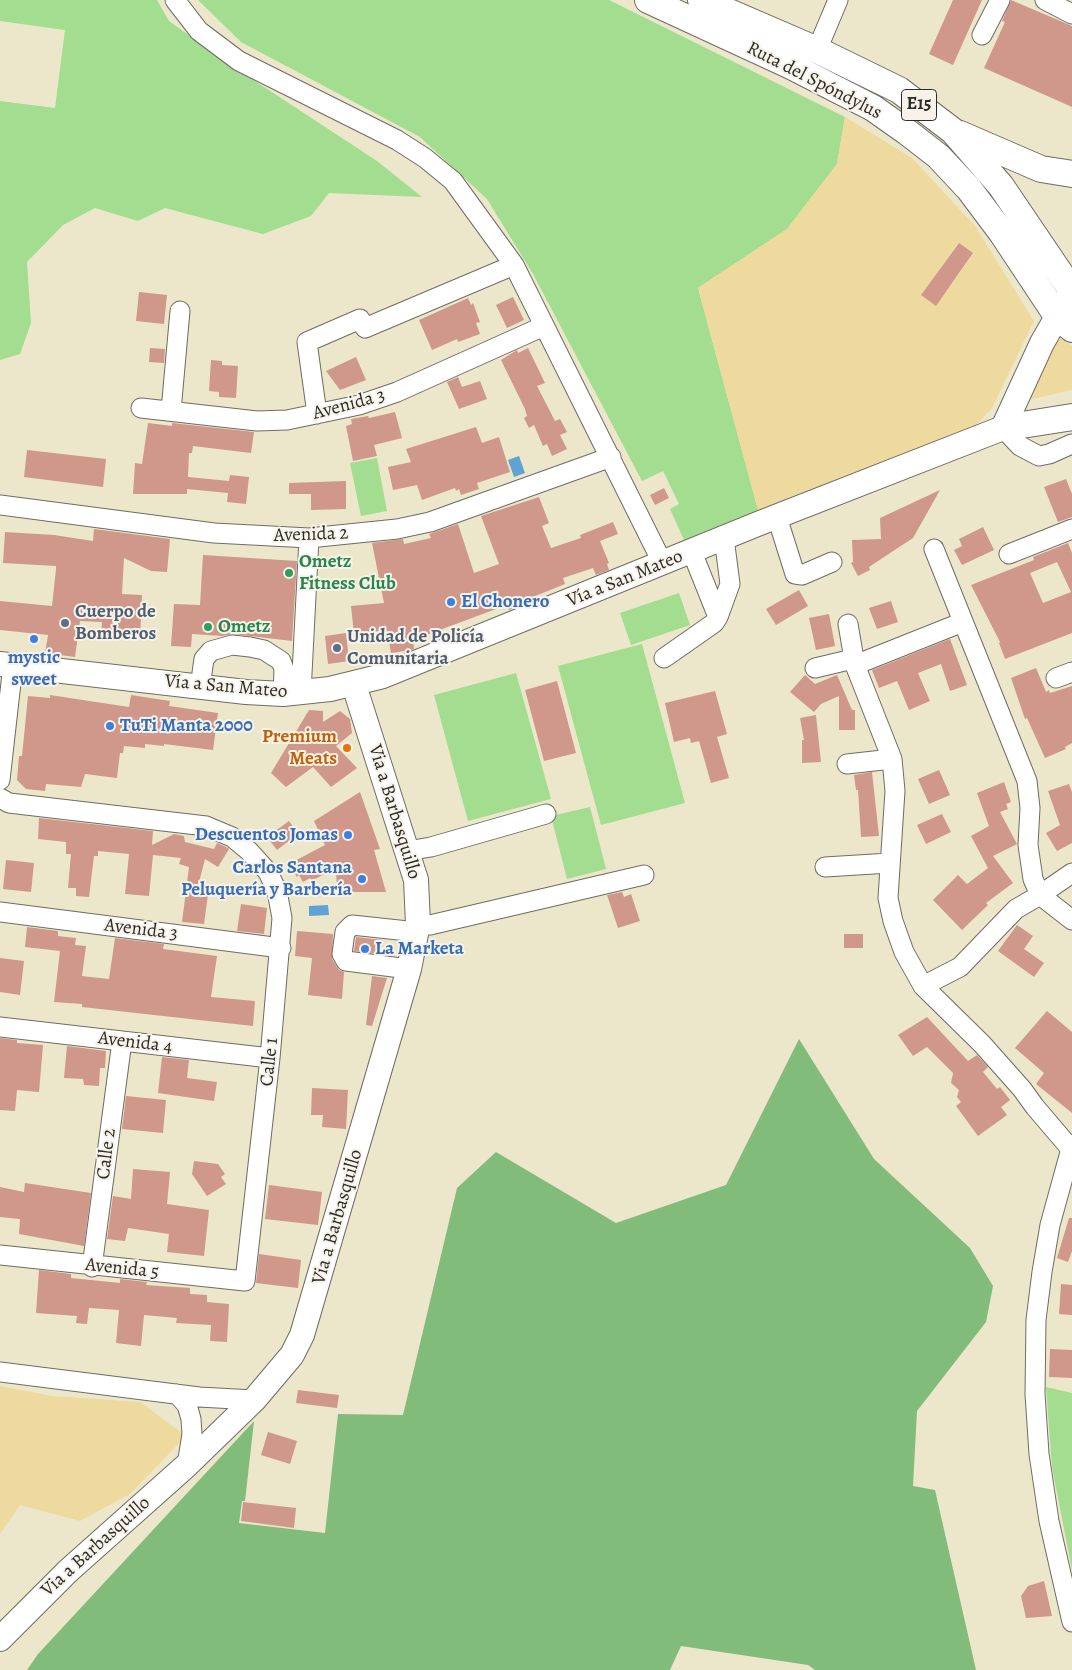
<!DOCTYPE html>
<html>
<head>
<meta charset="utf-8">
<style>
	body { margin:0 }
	canvas { display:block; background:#ece6ca }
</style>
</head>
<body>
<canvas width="1072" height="1670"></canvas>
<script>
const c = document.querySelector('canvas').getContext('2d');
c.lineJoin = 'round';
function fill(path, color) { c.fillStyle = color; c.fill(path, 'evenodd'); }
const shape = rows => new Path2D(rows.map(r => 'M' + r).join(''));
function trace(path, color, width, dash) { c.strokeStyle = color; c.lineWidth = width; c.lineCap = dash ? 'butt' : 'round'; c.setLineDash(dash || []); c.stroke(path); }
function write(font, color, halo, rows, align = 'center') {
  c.font = font + ' Alegreya,serif'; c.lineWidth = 4; c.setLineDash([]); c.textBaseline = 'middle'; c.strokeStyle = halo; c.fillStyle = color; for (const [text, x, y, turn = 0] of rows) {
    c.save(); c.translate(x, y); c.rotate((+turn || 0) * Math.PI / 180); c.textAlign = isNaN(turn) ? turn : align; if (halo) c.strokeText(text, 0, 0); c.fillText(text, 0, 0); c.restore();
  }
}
const green = shape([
	[0,0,157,0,169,21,229,64,377,161,422,197,329,193,311,216,263,234,165,208,138,221,95,208,63,225,27,262,31,323,20,354,0,360,0,101,55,108,65,30,0,21],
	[198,0,609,0,845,117,837,164,787,229,698,288,758,510,684,540,670,509,679,504,663,471,642,481,533,274,487,199,420,137,241,42],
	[377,458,387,511,361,516,350,463],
	[679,593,690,625,631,645,620,613],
	[642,644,685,803,601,825,558,666],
	[516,673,551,799,468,821,434,695],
	[590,807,606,869,567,879,551,816],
	[1046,1387,1072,1393,1072,1570,1052,1467]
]);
const forest = shape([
	[799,1039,874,1159,970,1248,993,1286,986,1322,917,1411,913,1486,935,1490,976,1670,815,1670,808,1665,681,1646,670,1670,27,1670,38,1654,254,1421,245,1501,242,1501,239,1523,325,1533,338,1414,403,1415,457,1188,496,1152,616,1223,726,1185]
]);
const sand = shape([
	[845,117,912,158,949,198,975,226,1034,321,992,408,975,426,758,510,698,288,787,229,837,164],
	[958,243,973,254,947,291,935,282,934,277],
	[931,282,941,288,936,305,921,295],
	[1059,337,1072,346,1072,390,1032,399,1029,396,1032,383],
	[0,1386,52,1396,140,1402,186,1436,130,1494,80,1521,20,1505,0,1534]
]);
const water = shape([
	[519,456,525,473,514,477,508,460],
	[328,905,329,915,309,916,309,906]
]);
const building = shape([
	[953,0,982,0,953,65,929,54],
	[1011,0,1072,26,1072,107,984,68,1005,22,1002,21],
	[959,243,973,253,936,306,921,295],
	[139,292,167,295,164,324,136,321],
	[513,297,524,320,507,328,496,305],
	[468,298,471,305,473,303,480,322,476,323,480,334,458,342,457,339,432,350,419,320],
	[150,348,165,349,164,363,149,362],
	[528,348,545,383,537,386,555,421,560,419,567,432,560,435,567,449,552,456,547,444,543,446,534,425,529,428,524,418,527,416,525,409,501,360,517,350,518,353],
	[356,357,366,380,340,390,326,371],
	[211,360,222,361,222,365,238,366,236,398,219,397,219,392,209,391],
	[458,377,462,387,480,381,487,399,459,409,447,382],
	[395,412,402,438,374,445,377,456,353,461,346,426,352,424,351,419,368,416,369,418],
	[148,423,172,426,172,423,254,432,251,453,193,446,192,453,189,453,188,477,229,481,230,475,249,477,246,504,227,502,228,493,187,489,187,494,133,494,135,463,142,464],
	[476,427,482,443,499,437,510,472,477,483,479,489,461,495,459,489,456,491,455,488,422,500,417,485,393,490,388,467,411,462,406,449],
	[27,450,106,459,103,487,24,477],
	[1066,479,1072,494,1072,517,1058,522,1044,487],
	[346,481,346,509,311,510,311,494,289,494,289,483],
	[664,488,669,498,655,505,650,495],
	[940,490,913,538,869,567,870,570,858,576,851,563,853,562,852,540,881,539,880,518],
	[539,497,549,523,542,526,551,548,581,538,580,535,613,522,618,534,600,541,609,563,607,564,609,570,596,575,593,568,563,578,565,584,523,601,524,604,509,610,504,606,413,640,414,649,411,650,391,653,387,630,354,634,351,606,384,603,372,543,403,539,404,544,431,538,429,534,458,524,474,573,499,564,481,516],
	[983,527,994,550,962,565,954,550,962,546,959,539],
	[94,529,170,539,167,572,151,571,124,558,122,594,142,595,140,638,101,636,102,622,80,621,75,657,45,653,48,635,0,630,0,601,52,606,56,569,56,566,3,563,5,532,54,535,93,541],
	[1068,543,1072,553,1072,633,1005,659,999,643,1000,642,971,585,1034,560,1033,557],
	[1057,562,1071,592,1043,603,1030,573],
	[203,555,297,561,292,641,233,634,222,636,192,634,191,647,171,646,174,604,200,605],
	[799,590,808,606,776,625,766,609],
	[891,601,898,622,877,629,869,608],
	[829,614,835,646,816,650,809,618],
	[346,633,349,661,328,664,325,636],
	[950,639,967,685,950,691,941,664,918,673,930,701,909,710,897,681,879,688,872,670],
	[1036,668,1046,692,1049,690,1050,693,1072,686,1072,743,1065,747,1066,749,1045,758,1027,718,1025,719,1011,678],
	[805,675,815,684,837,675,852,710,855,710,855,730,839,730,839,696,821,704,814,712,790,692],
	[557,681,576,753,544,761,525,690],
	[715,691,727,734,717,737,729,778,711,783,699,741,691,743,690,738,674,742,665,703],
	[50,695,129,707,131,695,170,701,169,706,218,713,213,750,164,744,164,746,145,744,145,748,124,746,123,753,120,753,117,778,85,774,81,787,46,784,45,791,26,789,17,780,19,756,22,756,28,696,50,698],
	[309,710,323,711,323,722,340,711,350,719,352,733,336,746,357,768,331,787,313,767,286,787,271,773],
	[816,715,821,762,802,763,802,740,804,740,800,718],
	[939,770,950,795,929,804,918,779],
	[872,772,879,836,861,837,858,790,856,790,854,775],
	[1004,782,1011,802,1006,804,1008,809,1000,812,1017,844,993,856,1013,883,986,903,988,905,962,930,933,900,958,875,967,884,988,868,971,836,989,826,977,793],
	[1069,784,1072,792,1072,843,1057,851,1046,833,1060,825,1048,791],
	[360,792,380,849,374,850,386,892,337,892,336,867,312,881,310,878,303,882,299,875,297,877,289,864,325,845,314,821],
	[942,814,951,832,926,844,917,825],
	[39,818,153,831,152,845,174,834,184,836,185,842,214,849,217,843,226,847,229,849,218,867,205,859,198,886,209,887,204,924,182,922,189,867,179,864,181,858,153,855,149,896,125,894,129,854,98,851,98,856,94,856,89,897,76,896,76,888,68,888,71,854,66,854,66,842,38,839],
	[289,821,298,834,277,850,267,837],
	[6,860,34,863,31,892,3,889],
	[622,892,624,897,631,894,640,921,618,928,607,895],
	[241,904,267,908,264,934,237,931],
	[1017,925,1033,936,1024,949,1044,963,1034,977,998,951],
	[27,927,58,931,58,936,76,938,75,945,86,946,82,976,109,979,115,938,164,944,163,949,217,956,211,997,255,1001,253,1026,82,1007,82,1004,54,1002,60,951,25,947],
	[297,931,333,934,332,959,339,970,344,972,342,999,308,995,312,958,295,956],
	[844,934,863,934,863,948,844,948],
	[356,937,383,940,381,954,354,951],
	[0,958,24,961,20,995,0,992],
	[372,976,387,978,372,1026,366,1025],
	[1047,1011,1072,1032,1072,1113,1036,1084,1044,1073,1015,1048],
	[927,1017,968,1061,977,1055,988,1067,983,1072,997,1089,1000,1087,1010,1100,1001,1107,1007,1115,978,1136,956,1106,961,1102,957,1097,959,1090,951,1083,953,1073,927,1047,913,1056,898,1035],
	[0,1038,17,1040,17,1043,43,1045,39,1092,17,1090,15,1111,0,1110],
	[67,1046,106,1051,105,1068,100,1068,99,1086,84,1085,83,1079,64,1078],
	[162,1057,189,1060,187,1078,217,1082,214,1101,158,1093],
	[312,1088,348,1090,346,1129,322,1127,323,1115,311,1115],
	[126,1096,166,1100,163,1133,122,1129],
	[194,1161,218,1164,225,1174,221,1177,226,1184,207,1196,192,1174],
	[133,1169,170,1172,167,1204,209,1210,204,1256,167,1252,169,1234,128,1228,125,1241,107,1239,113,1196,131,1199],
	[25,1183,91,1193,84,1246,19,1234,20,1219,0,1217,0,1187,24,1192],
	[269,1185,322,1192,318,1225,265,1219],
	[1069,1218,1072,1218,1072,1251,1068,1262,1057,1258],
	[259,1254,301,1260,298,1288,256,1283],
	[39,1270,71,1274,71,1278,120,1283,120,1279,147,1282,146,1285,190,1288,190,1294,207,1295,207,1302,229,1304,227,1342,210,1341,211,1325,176,1323,177,1318,144,1315,141,1346,116,1343,119,1310,89,1308,87,1324,76,1323,77,1316,36,1313],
	[1061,1284,1072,1285,1072,1315,1059,1314],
	[1050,1349,1072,1350,1072,1378,1049,1377],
	[298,1390,339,1395,337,1408,296,1403],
	[268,1432,297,1441,290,1464,261,1455],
	[243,1502,296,1508,294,1528,241,1521],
	[1044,1581,1052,1616,1026,1618,1021,1596,1028,1586]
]);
const minor = shape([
	[175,0,199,31,239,61,397,140,425,158,453,181,514,265,663,564],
	[1045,0,1072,14],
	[982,35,1000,0],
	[817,50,838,0],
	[141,408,257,421,287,420,359,405,397,392,544,326],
	[171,411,180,311],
	[317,414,307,342,360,319,365,328,514,265],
	[1003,428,1020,446,1039,456,1049,454,1072,444],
	[0,505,214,533,309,538,397,529,430,522,611,457],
	[777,517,795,574,802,575,832,562],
	[934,549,1027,781,1030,808,1028,845,1033,879,1040,895,1072,920],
	[1009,554,1072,529],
	[718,617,730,584,724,538],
	[963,622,855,665,892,759,895,791,888,898,893,921,904,952,923,986,982,1044,1022,1089,1035,1107,1070,1148],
	[848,624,855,665],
	[664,658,714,623,718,617,692,552],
	[815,668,853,659],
	[1056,678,1072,672],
	[200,687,204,659,211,651,232,645,250,647,264,650,281,661,284,669,283,694],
	[301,693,309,538],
	[847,764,892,759],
	[0,780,13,665],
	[0,798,9,803,206,826,232,837,249,851,268,872,277,891,282,918,270,1058,245,1281,0,1255],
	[407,851,431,847,546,814],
	[825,867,890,863],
	[0,912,281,948],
	[418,924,430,925,644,875],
	[409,969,346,961,342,954,345,932,352,925,417,932],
	[923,986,960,967,1016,909,1040,895,1072,873],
	[0,1027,270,1058],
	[1072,1145,1050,1225,1042,1272,1036,1320,1035,1394,1039,1454,1049,1521,1072,1622],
	[92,1267,122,1041],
	[0,1372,199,1397,254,1400],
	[177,1394,187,1405,191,1419,192,1434,187,1465]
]);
const major = shape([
	[0,664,246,692,283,694,330,689,383,676,760,523,1003,428,1042,343,1072,291],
	[0,1639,68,1571,187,1465,254,1400,292,1355,302,1335,409,969,418,924,416,880,354,685]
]);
const highway = shape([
	[648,0,791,66,873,108,907,132,938,156,969,189,1002,233,1057,316,1072,329],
	[701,0,817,50,899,90,953,131,1001,186,1072,291],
	[960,134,1041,169,1072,174],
	[1003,428,1072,417]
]);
const markers = [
	[289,573,5,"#2e9e5b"],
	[451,602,5,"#3f7fe0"],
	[65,623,5,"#5c6f8a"],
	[208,627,5,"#2e9e5b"],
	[34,639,5,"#3f7fe0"],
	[337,648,5,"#5c6f8a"],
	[110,726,5,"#3f7fe0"],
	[347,748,5,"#e8710a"],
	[348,835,5,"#3f7fe0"],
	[362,879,5,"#3f7fe0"],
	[365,949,5,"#3f7fe0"]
];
const shields = [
	[919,105,35]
];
const shieldNames = [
	["E15",919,105]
];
const streetNames = [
	["Ruta del Spóndylus",814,81,27],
	["Avenida 3",349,405,-15],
	["Avenida 2",311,535,-2],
	["Vía a San Mateo",625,579,-22],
	["Vía a San Mateo",226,687,5],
	["Via a Barbasquillo",394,812,73],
	["Avenida 3",141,930,7],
	["Avenida 4",135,1043,7],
	["Calle 1",270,1062,-84],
	["Calle 2",107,1154,-83],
	["Via a Barbasquillo",338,1217,-74],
	["Avenida 5",122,1269,6],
	["Via a Barbasquillo",96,1547,-42]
];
const leisureNames = [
	["Ometz",299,562],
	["Fitness Club",299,584],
	["Ometz",218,627]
];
const shopNames = [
	["El Chonero",461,602],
	["mystic",34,658,"center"],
	["sweet",34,680,"center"],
	["TuTi Manta 2000",120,726],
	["Descuentos Jomas",338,835,"right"],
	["Carlos Santana",352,868,"right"],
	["Peluquería y Barbería",352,890,"right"],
	["La Marketa",375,949]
];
const serviceNames = [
	["Cuerpo de",75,612],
	["Bomberos",75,634],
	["Unidad de Policía",347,637],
	["Comunitaria",347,659]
];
const foodNames = [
	["Premium",337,737],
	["Meats",337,759]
];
fill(green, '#a3dd8f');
fill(forest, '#82bc7a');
fill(sand, '#eeda9e');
fill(water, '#61a2d4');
fill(building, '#cf988b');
trace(minor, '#6f6c63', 21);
trace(major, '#6f6c63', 26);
trace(highway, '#6f6c63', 28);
trace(minor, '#fff', 19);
trace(major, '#fff', 24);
trace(highway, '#fff', 26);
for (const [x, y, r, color] of markers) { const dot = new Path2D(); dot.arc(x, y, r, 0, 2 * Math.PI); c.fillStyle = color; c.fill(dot); trace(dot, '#f7f3e8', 2); }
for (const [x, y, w] of shields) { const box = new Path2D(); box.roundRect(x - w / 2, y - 15.5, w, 31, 4); c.fillStyle = '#f7f3e8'; c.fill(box); trace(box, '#2b2b2b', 1); }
write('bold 18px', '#2b2b2b', null, shieldNames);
write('19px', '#2b2b2b', '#f7f3e8', streetNames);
write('bold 19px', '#27864d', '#f7f3e8', leisureNames, 'left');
write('bold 19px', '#366cbe', '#f7f3e8', shopNames, 'left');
write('bold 19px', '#4e5e75', '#f7f3e8', serviceNames, 'left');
write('bold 19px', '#c56008', '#f7f3e8', foodNames, 'right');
</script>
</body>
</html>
